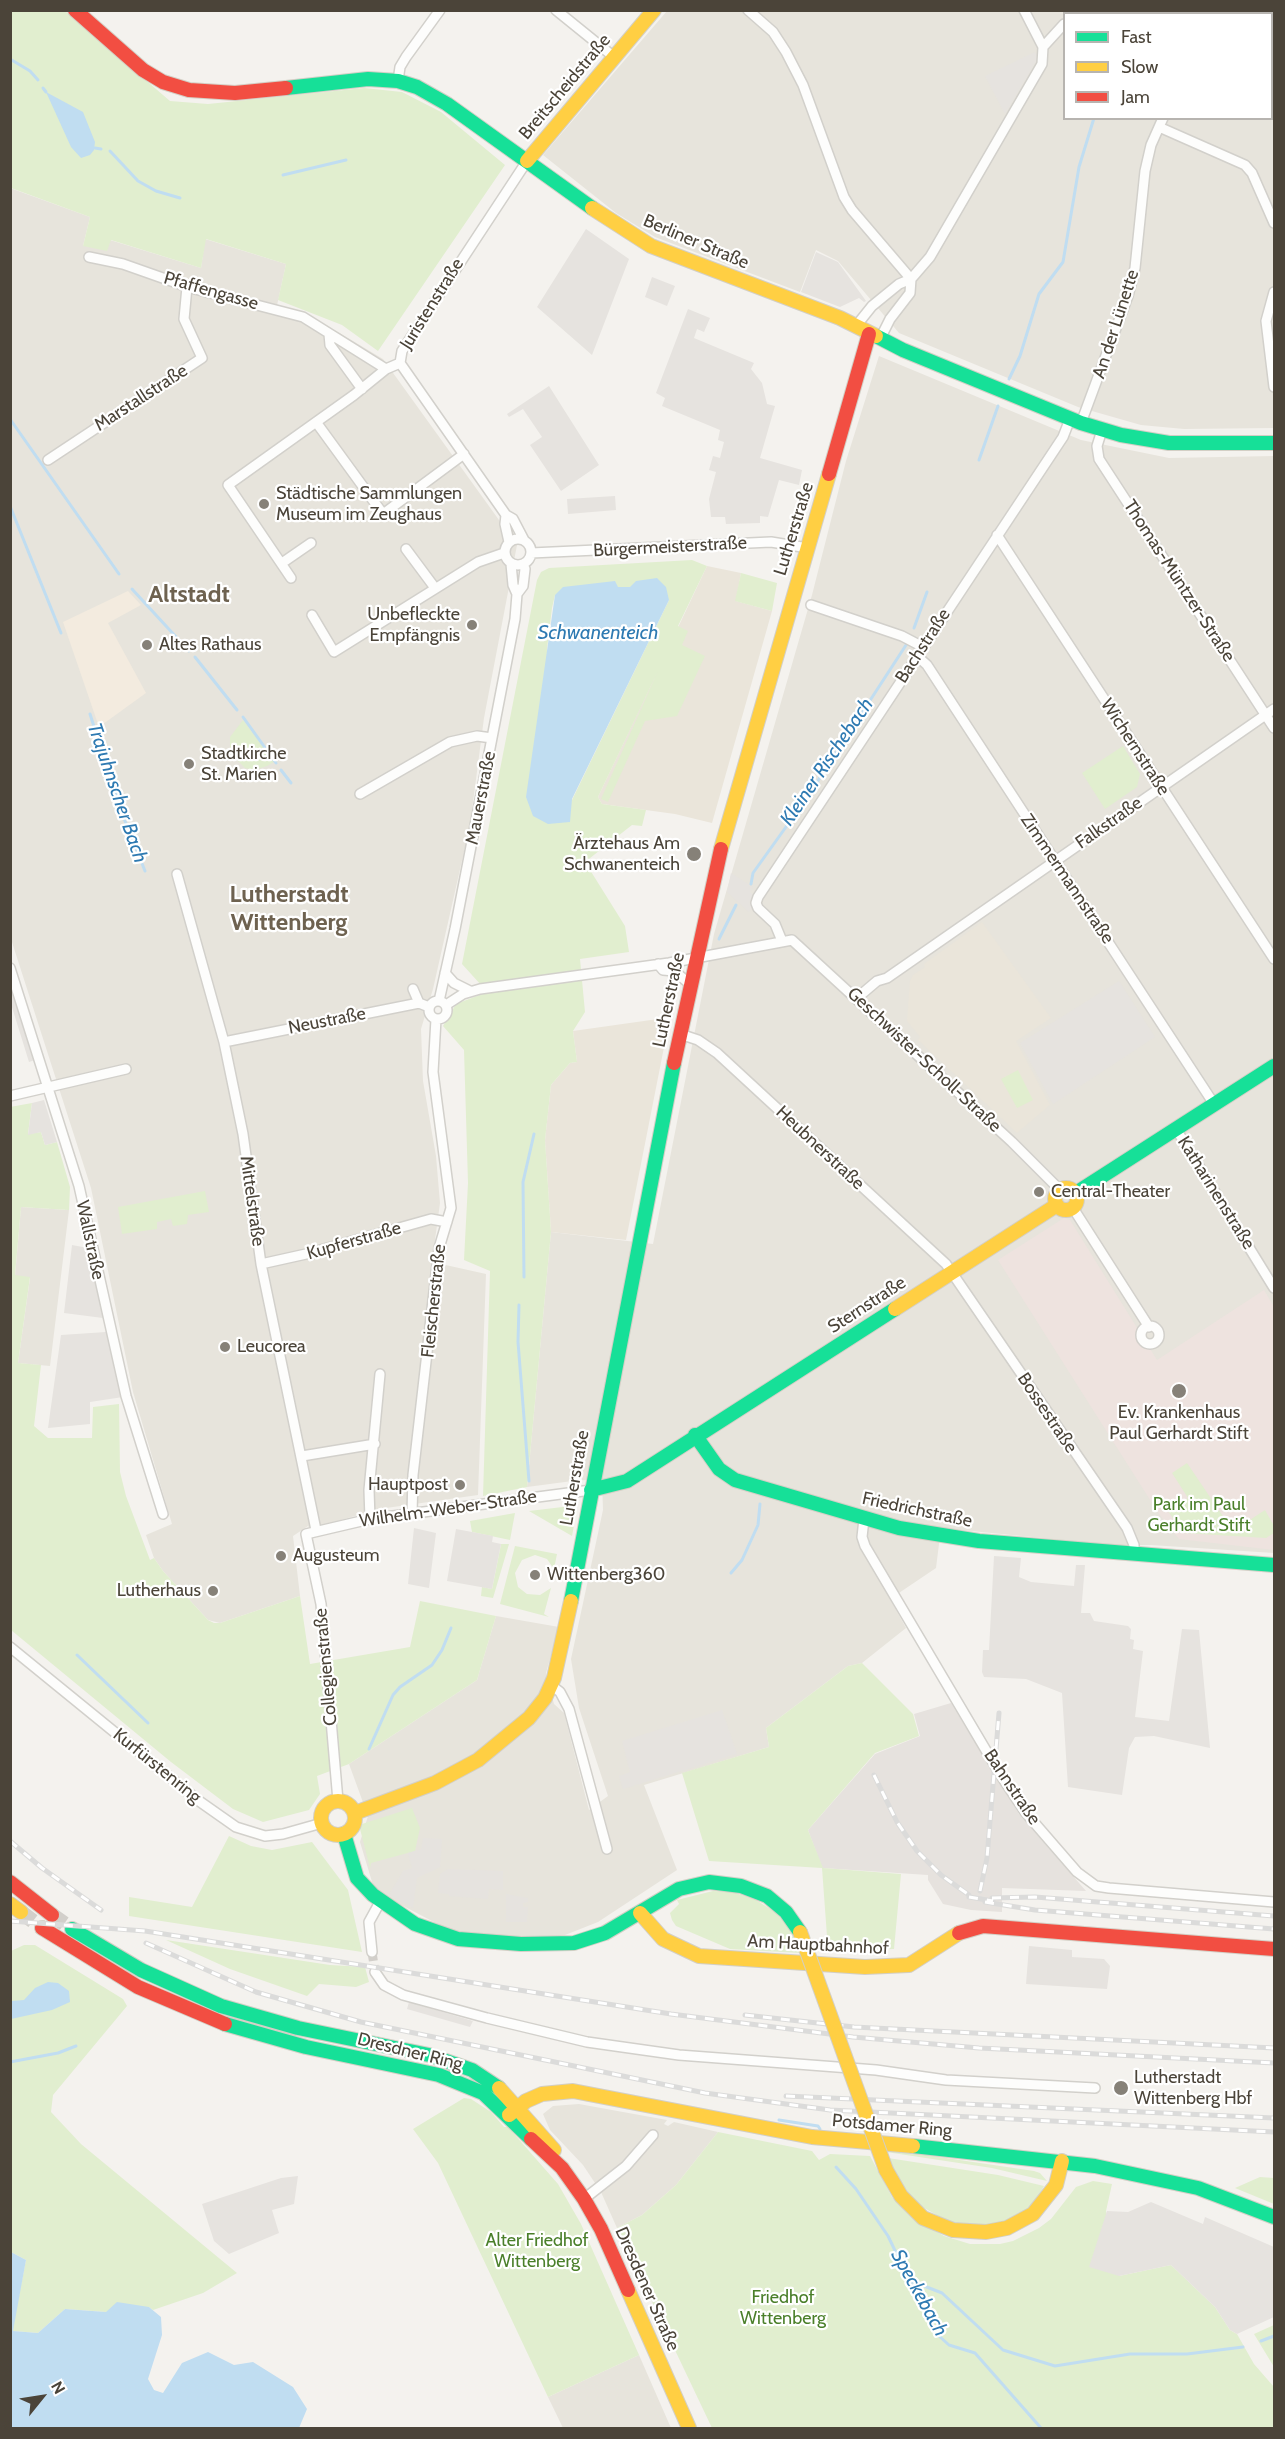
<!DOCTYPE html>
<html>
<head>
<meta charset="utf-8">
<style>
	body { margin:0 }
	#map { position:relative; width:1285px; height:2439px; overflow:hidden; background:#f4f2ee; font-family:Cabin,sans-serif }
	canvas { display:block }
	.frame { position:absolute; inset:0; border:12px solid #4b4439; pointer-events:none }
	.legend { position:absolute; left:1063px; top:12px; width:210px; height:108px; box-sizing:border-box; background:#fff; border:2px solid #b7b4b0; margin:0; padding:8px 10px; list-style:none; font-size:18px; color:#4b4439 }
	.legend li { display:flex; align-items:center; gap:12px; height:30px }
	.legend b { width:30px; border:2px solid #b7b4b0 }
	.north { position:absolute; left:12px; top:2367px; width:60px; height:60px; -webkit-text-stroke:4px #fff; paint-order:stroke; rotate:60deg; font-size:16px; font-weight:700; line-height:24px; text-align:center; color:#4b4439 }
	.north::after { content:''; display:block; margin:auto; width:21px; height:27px; background:#4b4439; clip-path:polygon(50% 0,100% 100%,50% 72%,0 100%) }
</style>
</head>
<body>
<div id="map">
<canvas width="1285" height="2439"></canvas>
<div class="frame"></div>
<ul class="legend">
<li><b style="height:8px;background:#16e098"></b>Fast</li>
<li><b style="height:8px;background:#ffcf43"></b>Slow</li>
<li><b style="height:8px;background:#f24e42"></b>Jam</li>
</ul>
<div class="north">N</div>
</div>
<script>
const c = document.querySelector('canvas').getContext('2d');
c.lineJoin = 'round';
function fill(path, color) { c.fillStyle = color; c.fill(path, 'evenodd'); }
const shape = rows => new Path2D(rows.map(r => 'M' + r).join(''));
function trace(path, color, width, dash) { c.strokeStyle = color; c.lineWidth = width; c.lineCap = dash ? 'butt' : 'round'; c.setLineDash(dash || []); c.stroke(path); }
function write(font, color, halo, rows, align = 'center') {
  c.font = font + ' Cabin,sans-serif'; c.lineWidth = 4.5; c.setLineDash([]); c.textBaseline = 'middle'; c.strokeStyle = halo; c.fillStyle = color; for (const [text, x, y, turn = 0] of rows) {
    c.save(); c.translate(x, y); c.rotate((+turn || 0) * Math.PI / 180); c.textAlign = isNaN(turn) ? turn : align; if (halo) c.strokeText(text, 0, 0); c.fillText(text, 0, 0); c.restore();
  }
}
const residential = shape([
	[667,11,1274,11,1274,428,1184,429,1141,425,1078,407,899,333,838,261,816,250,800,292,655,237,616,213,543,155],
	[1064,14,1272,14,1272,118,1064,118],
	[10,188,90,217,83,246,110,240,201,268,205,239,286,264,276,310,338,332,383,359,517,545,484,718,470,825,433,989,421,1029,423,1081,436,1156,440,1203,432,1262,486,1274,478,1495,379,1509,310,1529,308,1526,293,1536,300,1596,220,1623,208,1620,163,1571,154,1558,146,1535,172,1524,133,1392,91,1188,11,939],
	[879,356,1081,440,1169,458,1274,456,1274,1553,1151,1545,1113,1545,941,1528,936,1568,890,1599,906,1628,862,1663,848,1666,766,1728,769,1747,644,1785,677,1870,598,1922,565,1935,529,1939,453,1932,388,1898,373,1885,360,1842,368,1816,349,1764,477,1680,496,1616,559,1627,546,1673,554,1704,564,1713,589,1810,608,1796,579,1708,571,1659,603,1510,602,1481,580,1480,527,1487,551,1232,653,1244,714,934,812,595,846,461],
	[21,1207,69,1210,50,1366,18,1363,30,1278,15,1276],
	[579,2104,667,2120,664,2124,668,2126,674,2122,718,2132,676,2185,642,2215,617,2228,601,2192,583,2165,550,2130,543,2114,553,2106],
	[639,2355,671,2428,563,2428,548,2397]
]);
const commercial = shape([
	[128,591,141,605,108,623,146,693,99,727,63,622]
]);
const industrial = shape([
	[951,1703,1019,1814,1086,1891,1002,1888,1002,1912,971,1910,943,1904,928,1880,928,1875,822,1868,808,1830,875,1754,920,1736,914,1714]
]);
const education = shape([
	[707,566,741,573,736,601,772,611,712,823,675,814,602,804,598,797],
	[982,922,1051,1018,1016,1041,1050,1105,1017,1133,918,1040,920,1037,907,1021,910,981,913,975,925,967,924,964],
	[658,1019,668,1027,626,1240,551,1232,545,1140,551,1085,570,1063,577,1062,573,1031]
]);
const medical = shape([
	[1064,1218,1070,1220,1157,1360,1264,1290,1274,1307,1274,1550,1179,1539,1159,1514,998,1260]
]);
const green = shape([
	[10,11,65,11,170,101,208,104,364,88,402,92,441,112,505,165,378,351,342,325,278,300,286,264,206,239,201,268,111,240,107,251,83,246,90,217,11,188],
	[692,560,707,566,678,626,688,631,682,645,705,656,677,716,645,721,608,802,601,799,658,671,598,797,602,804,646,810,642,826,632,825,585,862,625,926,629,952,580,959,585,1012,573,1031,577,1062,570,1063,551,1085,545,1140,551,1232,527,1487,483,1496,490,1271,464,1260,468,1183,464,1050,443,1026,456,1004,482,994,481,985,462,964,537,580,541,572,549,568],
	[618,587,630,587,669,600,572,800,547,649,552,608,555,595],
	[741,573,777,583,772,611,735,601],
	[243,720,274,762,267,766,254,770,245,768,237,760,242,757,240,751,233,755,230,747,230,737],
	[1123,746,1140,774,1137,787,1105,809,1082,773],
	[1018,1070,1033,1100,1017,1108,1001,1079],
	[32,1103,28,1134,41,1132,45,1145,57,1142,70,1187,69,1210,21,1207,15,1275,30,1277,18,1363,41,1365,34,1426,48,1438,92,1438,93,1407,119,1404,120,1472,126,1496,150,1560,154,1558,163,1571,208,1620,214,1623,220,1623,300,1596,310,1664,410,1647,420,1601,496,1616,477,1680,349,1764,317,1776,320,1794,309,1810,263,1822,233,1809,171,1762,11,1630,10,1107],
	[205,1191,209,1212,188,1215,187,1224,173,1226,171,1219,157,1222,157,1229,122,1234,118,1207],
	[1187,1463,1233,1531,1265,1510,1274,1526,1274,1533,1266,1538,1183,1533,1168,1511,1188,1498,1172,1473],
	[571,1506,577,1509,572,1536,529,1511],
	[515,1513,510,1540,472,1532,470,1521],
	[501,1544,509,1544,493,1598,481,1596,482,1587,492,1589],
	[515,1546,557,1554,554,1569,547,1559,535,1555,522,1560,515,1573,518,1587,527,1594,540,1595,551,1588,544,1614,549,1617,500,1604],
	[862,1663,913,1714,919,1736,875,1753,808,1830,823,1868,901,1874,894,1949,828,1950,822,1868,709,1861,682,1773,769,1747,766,1728,848,1666],
	[412,1808,420,1828,415,1851,371,1863,370,1868,360,1829,362,1824],
	[229,1836,251,1846,272,1850,312,1842,348,1890,362,1952,129,1916,129,1897,192,1907],
	[713,1891,733,1892,756,1900,775,1912,789,1927,800,1953,730,1949,676,1926,672,1920,670,1913,679,1904,677,1900],
	[166,1940,330,1965,365,1967,369,1982,356,1987,319,1984,307,1996,230,1969],
	[24,1945,35,1945,123,1999,127,2006,53,2095,51,2112,81,2144,237,2273,203,2293,153,2310,149,2307,106,2312,65,2309,38,2333,12,2331,26,2260,11,2252,11,1951],
	[464,2098,471,2099,491,2112,504,2127,508,2127,558,2184,581,2224,639,2355,548,2397,438,2163,413,2129],
	[718,2132,812,2151,819,2160,830,2154,870,2156,892,2197,910,2216,944,2236,970,2244,1000,2244,1013,2241,1039,2228,1051,2219,1076,2187,1093,2181,1112,2184,1106,2211,1119,2276,1171,2265,1215,2307,1230,2330,1237,2334,1254,2364,1274,2387,1274,2428,712,2428,617,2228,642,2215,676,2185],
	[885,2149,1034,2171,1040,2173,1047,2181,992,2168,886,2152],
	[888,2158,998,2175,1044,2186,1032,2206,1017,2218,997,2225,975,2227,949,2222,917,2204,899,2180],
	[1260,2177,1274,2178,1274,2204,1235,2188],
	[1274,2325,1274,2367,1254,2334]
]);
const parking = shape([
	[1035,52,1038,58,1005,114,985,76],
	[586,229,629,259,592,355,537,307],
	[816,252,838,262,866,301,864,302,859,298,840,307,801,292],
	[652,277,675,286,667,306,645,297],
	[688,309,710,318,704,332,697,329,694,338,754,363,751,369,762,383,767,404,775,406,760,458,802,470,799,485,779,480,768,517,760,516,760,523,726,524,725,517,711,517,709,499,716,472,709,470,713,456,720,458,724,442,718,440,720,430,662,406,665,398,656,393],
	[549,386,599,465,561,491,530,445,542,437,523,409,509,417,507,414],
	[615,496,616,510,568,514,567,499],
	[731,873,753,887,750,892,754,896,749,903,753,907,749,912,727,892],
	[10,980,35,1060,29,1062,11,1004],
	[1119,981,1155,1037,1053,1104,1020,1043],
	[44,1100,57,1142,45,1145,41,1132,28,1135,32,1103],
	[72,1245,88,1248,103,1318,64,1313],
	[106,1332,123,1397,90,1402,90,1424,48,1428,61,1335],
	[414,1528,436,1533,429,1588,408,1584],
	[456,1529,493,1536,492,1542,501,1544,492,1589,447,1581],
	[994,1556,1021,1558,1019,1577,1031,1582,1074,1586,1076,1565,1085,1565,1081,1613,1090,1613,1094,1621,1128,1626,1131,1629,1130,1639,1134,1640,1133,1649,1143,1651,1135,1717,1169,1721,1182,1629,1199,1630,1210,1748,1154,1736,1135,1737,1129,1748,1122,1795,1068,1787,1062,1693,1026,1679,984,1677,982,1672,983,1650,989,1650],
	[722,1710,737,1754,623,1789,619,1776,630,1772,622,1741],
	[423,1838,442,1839,440,1867,417,1878,413,1908,389,1895,403,1871,412,1868,408,1853,421,1849],
	[448,1869,503,1871,503,1890,489,1889,488,1899,449,1896,449,1894,438,1893,440,1874],
	[506,1894,528,1898,528,1902,523,1903,523,1907,528,1907,527,1922,506,1922],
	[1029,1946,1072,1950,1072,1957,1104,1959,1110,1966,1107,1989,1026,1984],
	[409,2002,473,2021,470,2027,407,2009],
	[298,2176,294,2204,272,2210,279,2233,229,2254,214,2241,202,2204,281,2178],
	[1151,2202,1203,2224,1205,2217,1274,2247,1274,2317,1237,2334,1230,2330,1215,2307,1171,2265,1119,2276,1089,2267,1107,2211,1128,2212]
]);
const water = shape([
	[46,92,83,112,95,142,94,150,90,155,81,158,71,147],
	[657,578,666,587,669,600,572,799,570,822,548,824,533,816,526,797,555,595,563,587,615,581,618,587,630,587,636,581],
	[48,1982,58,1983,69,1991,70,2002,52,2010,11,2019,11,2001,24,2000,35,1988],
	[11,2252,26,2260,13,2331,38,2333,65,2309,106,2312,117,2302,149,2307,161,2317,162,2335,148,2379,154,2390,163,2393,182,2363,208,2352,234,2365,253,2362,293,2387,307,2409,299,2428,11,2428]
]);
const stream = shape([
	[1144,14,1145,10],
	[10,59,30,71,38,80],
	[43,88,46,92],
	[95,148,101,149],
	[110,151,138,181,156,191,180,198],
	[283,175,346,160],
	[1009,379,1020,356,1039,294,1063,262,1079,167,1094,118],
	[10,419,119,574],
	[979,460,998,406],
	[10,506,61,633],
	[132,589,189,651],
	[914,628,927,592],
	[195,657,237,710],
	[90,714,121,811,145,871],
	[243,717,276,763],
	[281,770,291,783],
	[751,884,753,873,806,799,908,642],
	[719,939,736,905],
	[524,1277,523,1182,534,1134],
	[519,1305,518,1342,529,1481],
	[731,1573,742,1560,758,1525,760,1504],
	[77,1655,148,1723],
	[369,1749,393,1695,400,1687,432,1665,442,1650,451,1628],
	[10,2062,58,2053,76,2046],
	[779,2120,818,2126,820,2129],
	[836,2167,856,2189,888,2236,925,2313,939,2336,949,2345,975,2353,1041,2428],
	[909,2280,942,2293,1003,2350,1055,2366,1130,2354,1187,2354,1243,2347],
	[1261,2341,1274,2336]
]);
const streetTunnel = shape([
	[372,1952,375,1972]
]);
const primaryTunnel = shape([
	[21,1912,42,1928],
	[52,1915,72,1929]
]);
const street = shape([
	[556,10,614,57],
	[748,10,773,32,786,52,803,85,844,197,852,210,911,279],
	[1071,14,1073,10],
	[1271,14,1274,12],
	[1043,47,1064,24],
	[398,81,400,67,406,57,440,10],
	[1159,127,1245,165,1252,173,1274,223],
	[89,257,123,264,191,288,303,317,386,369],
	[1274,292,1266,321,1274,387],
	[856,326,872,306,899,284,911,279,930,257,1042,64,1043,47,1024,10],
	[329,334,330,345,362,389],
	[880,339,890,319,910,293,911,279],
	[400,363,402,351,527,161],
	[400,363,506,515,513,519,524,540],
	[316,422,383,514,464,454],
	[1081,423,1128,296,1135,268,1145,171,1151,145,1163,118],
	[1102,430,1097,446,1099,459,1274,728],
	[48,460,202,358,184,319,187,287],
	[506,515,505,524,509,542],
	[997,535,1274,959],
	'505 552a13 13 0 1 1 26 0a13 13 0 1 1-26 0Z',
	[406,549,435,588],
	[531,553,771,542,808,548],
	[282,563,311,543],
	[291,578,228,485,354,395,386,369,400,363],
	[517,594,523,586,525,569,523,564],
	[811,605,902,636,923,647],
	[312,615,334,652,478,562,504,553],
	[917,656,927,665,1214,1104],
	[360,794,450,742,477,736,492,738],
	[177,874,224,1042,243,1134,261,1264,316,1530],
	[782,941,775,924,758,908,756,903,758,897,1063,437,1070,419],
	[658,964,663,970,674,971,690,984],
	[10,968,79,1186,126,1396,163,1514],
	[445,973,454,983,470,991],
	[413,989,419,1003],
	[857,998,877,981,887,978,1274,709],
	'429 1010a9 9 0 1 1 18 0a9 9 0 1 1-18 0Z',
	[439,1001,455,929,515,619,517,594,513,585,511,564],
	[446,1005,463,994,480,989,669,963,792,940,1012,1142,1060,1190],
	[680,1034,698,1040,717,1053,946,1264,1127,1528,1134,1545,1134,1555],
	[224,1042,419,1003,429,1007],
	[10,1096,126,1069],
	[1176,1129,1274,1288],
	[1073,1208,1149,1327],
	[261,1264,306,1254,431,1219,447,1222],
	'1141 1335a9 9 0 1 1 18 0a9 9 0 1 1-18 0Z',
	[302,1456,375,1444],
	[412,1514,413,1475,439,1248,451,1208,433,1072,436,1019],
	[370,1519,369,1490,380,1374],
	[864,1519,862,1537,865,1546,1000,1774,1025,1812,1077,1872,1096,1886,1109,1888,1274,1902],
	[10,1647,199,1801,236,1827,265,1836,283,1834,322,1823],
	[551,1685,560,1692,569,1709,607,1849],
	[338,1801,321,1604,306,1534,370,1519,591,1490],
	[372,1952,369,1922,380,1902],
	[375,1972,384,1985,403,1995,487,2018,587,2042,679,2055,876,2070,946,2080,1095,2088],
	[584,2199,626,2166,653,2135]
]);
const fast = shape([
	[286,88,368,79,398,81,417,87,447,104,592,208],
	[876,336,903,350,1081,423,1121,435,1169,443,1274,443],
	[1076,1193,1274,1066],
	[695,1435,719,1469,735,1480,899,1528,979,1541,1274,1565],
	[591,1490,627,1481,895,1309],
	[571,1601,674,1063],
	[344,1834,357,1878,373,1895,415,1924,458,1939,521,1944,574,1943,605,1933,679,1889,709,1882,741,1886,767,1896,786,1912,800,1932],
	[72,1929,141,1970,221,2006,298,2028,429,2055,472,2070,499,2088],
	[225,2024,306,2047,439,2075,483,2093,531,2139],
	[913,2146,1095,2166,1198,2188,1274,2217]
]);
const slow = shape([
	[527,161,654,10],
	[592,208,651,246,840,318,876,336],
	[721,849,829,474],
	'1055 1199a11 11 0 1 1 22 0a11 11 0 1 1-22 0Z',
	[895,1309,1057,1205],
	'321 1818a17 17 0 1 1 34 0a17 17 0 1 1-34 0Z',
	[355,1813,435,1783,478,1760,529,1718,545,1698,554,1678,571,1601],
	[10,1904,21,1912],
	[640,1913,663,1939,699,1956,865,1967,909,1965,959,1933],
	[499,2088,554,2150],
	[509,2115,526,2101,542,2094,573,2091,812,2137,913,2146],
	[886,2170,901,2196,923,2218,953,2230,986,2232,1007,2228,1033,2214,1056,2185,1062,2161],
	[628,2290,689,2428]
]);
const jam = shape([
	[75,10,143,70,163,82,189,90,235,93,286,88],
	[829,474,869,334],
	[674,1063,721,849],
	[10,1882,52,1915],
	[42,1928,138,1987,225,2024],
	[959,1933,983,1926,1274,1949],
	[531,2139,562,2168,584,2199,601,2229,628,2290]
]);
const rail = shape([
	[874,1775,897,1822,917,1851,941,1875,969,1895],
	[10,1841,42,1868,101,1910],
	[980,1891,987,1858,999,1713],
	[969,1897,993,1901],
	[992,1898,1035,1897,1274,1916],
	[985,1902,1035,1910,1274,1929],
	[10,1921,145,1931,671,2014,853,2037,979,2048,1274,2063],
	[146,1943,256,1992,361,2022,705,2093,830,2110,1274,2132],
	[745,2015,854,2027,1274,2048],
	[786,2096,1274,2118]
]);
const slowBridge = shape([
	[800,1932,886,2170]
]);
const markers = [
	[264,504,6,"#868178"],
	[472,625,6,"#868178"],
	[147,645,6,"#868178"],
	[189,764,6,"#868178"],
	[694,854,8,"#868178"],
	[1039,1192,6,"#868178"],
	[225,1347,6,"#868178"],
	[1179,1391,8,"#868178"],
	[460,1485,6,"#868178"],
	[281,1556,6,"#868178"],
	[535,1575,6,"#868178"],
	[213,1591,6,"#868178"],
	[1121,2088,8,"#868178"]
];
const streetNames = [
	["Breitscheidstraße",565,87,-50],
	["Berliner Straße",696,242,23],
	["Pfaffengasse",211,291,16],
	["Juristenstraße",432,304,-58],
	["An der Lünette",1116,324,-72],
	["Marstallstraße",141,398,-33],
	["Lutherstraße",794,529,-73],
	["Bürgermeisterstraße",670,547,-3],
	["Thomas-Müntzer-Straße",1179,581,57],
	["Bachstraße",923,646,-57],
	["Wichernstraße",1135,747,57],
	["Mauerstraße",481,798,-79],
	["Falkstraße",1109,823,-35],
	["Zimmermannstraße",1067,879,56],
	["Lutherstraße",669,1000,-78],
	["Neustraße",327,1021,-11],
	["Geschwister-Scholl-Straße",924,1060,43],
	["Heubnerstraße",820,1148,43],
	["Katharinenstraße",1216,1193,58],
	["Mittelstraße",252,1201,82],
	["Wallstraße",90,1240,78],
	["Kupferstraße",354,1241,-16],
	["Fleischerstraße",434,1301,-84],
	["Sternstraße",867,1305,-33],
	["Bossestraße",1047,1413,56],
	["Lutherstraße",575,1478,-80],
	["Wilhelm-Weber-Straße",448,1509,-8],
	["Friedrichstraße",917,1510,12],
	["Collegienstraße",326,1667,-95],
	["Kurfürstenring",157,1766,39],
	["Bahnstraße",1012,1787,56],
	["Am Hauptbahnhof",818,1945,3],
	["Dresdner Ring",410,2052,14],
	["Potsdamer Ring",892,2126,5],
	["Dresdener Straße",647,2289,66]
];
const poiNames = [
	["Städtische Sammlungen",276,494],
	["Museum im Zeughaus",276,515],
	["Unbefleckte",460,615,"right"],
	["Empfängnis",460,636,"right"],
	["Altes Rathaus",159,645],
	["Stadtkirche",201,754],
	["St. Marien",201,775],
	["Ärztehaus Am",680,844,"right"],
	["Schwanenteich",680,865,"right"],
	["Central-Theater",1051,1192],
	["Leucorea",237,1347],
	["Ev. Krankenhaus",1179,1413,"center"],
	["Paul Gerhardt Stift",1179,1434,"center"],
	["Hauptpost",448,1485,"right"],
	["Augusteum",293,1556],
	["Wittenberg360",547,1575],
	["Lutherhaus",201,1591,"right"],
	["Lutherstadt",1134,2078],
	["Wittenberg Hbf",1134,2099]
];
const parkNames = [
	["Park im Paul",1199,1505],
	["Gerhardt Stift",1199,1526],
	["Alter Friedhof",537,2241],
	["Wittenberg",537,2262],
	["Friedhof",783,2298],
	["Wittenberg",783,2319]
];
const waterNames = [
	["Schwanenteich",598,633],
	["Kleiner Rischebach",827,762,-56],
	["Trajuhnscher Bach",117,793,71],
	["Speckebach",919,2293,61]
];
const districtNames = [
	["Altstadt",189,595],
	["Lutherstadt",289,895],
	["Wittenberg",289,923]
];
fill(residential, '#e7e4dc');
fill(commercial, '#f3ebdf');
fill(industrial, '#e6e2de');
fill(education, '#eae5da');
fill(medical, '#eee3df');
fill(green, '#e1eecf');
fill(parking, '#e6e3df');
fill(water, '#c0ddf1');
trace(stream, '#c0ddf1', 3);
trace(streetTunnel, '#d2cfca', 9, [9, 4.5]);
trace(primaryTunnel, '#d2cfca', 15, [15, 8]);
trace(street, '#d2d0cb', 12);
trace(fast, '#d3cfc5', 16);
trace(slow, '#d3cfc5', 16);
trace(jam, '#d3cfc5', 16);
trace(street, '#fdfdfc', 9);
trace(fast, '#16e098', 14);
trace(slow, '#ffcf43', 14);
trace(jam, '#f24e42', 14);
trace(rail, '#dbdbda', 5);
trace(rail, '#fff', 3, [9]);
trace(slowBridge, '#d3cfc5', 16, []);
trace(slowBridge, '#ffcf43', 14);
for (const [x, y, r, color] of markers) { const dot = new Path2D(); dot.arc(x, y, r, 0, 2 * Math.PI); c.fillStyle = color; c.fill(dot); trace(dot, '#fff', 2); }
write('18px', '#4b4439', '#fff', streetNames);
write('18px', '#4b4439', '#fff', poiNames, 'left');
write('18px', '#4a7f2a', '#fff', parkNames);
write('italic 20px', '#2e7ab2', '#fff', waterNames);
write('bold 24px', '#6e6250', '#fff', districtNames);
</script>
</body>
</html>
